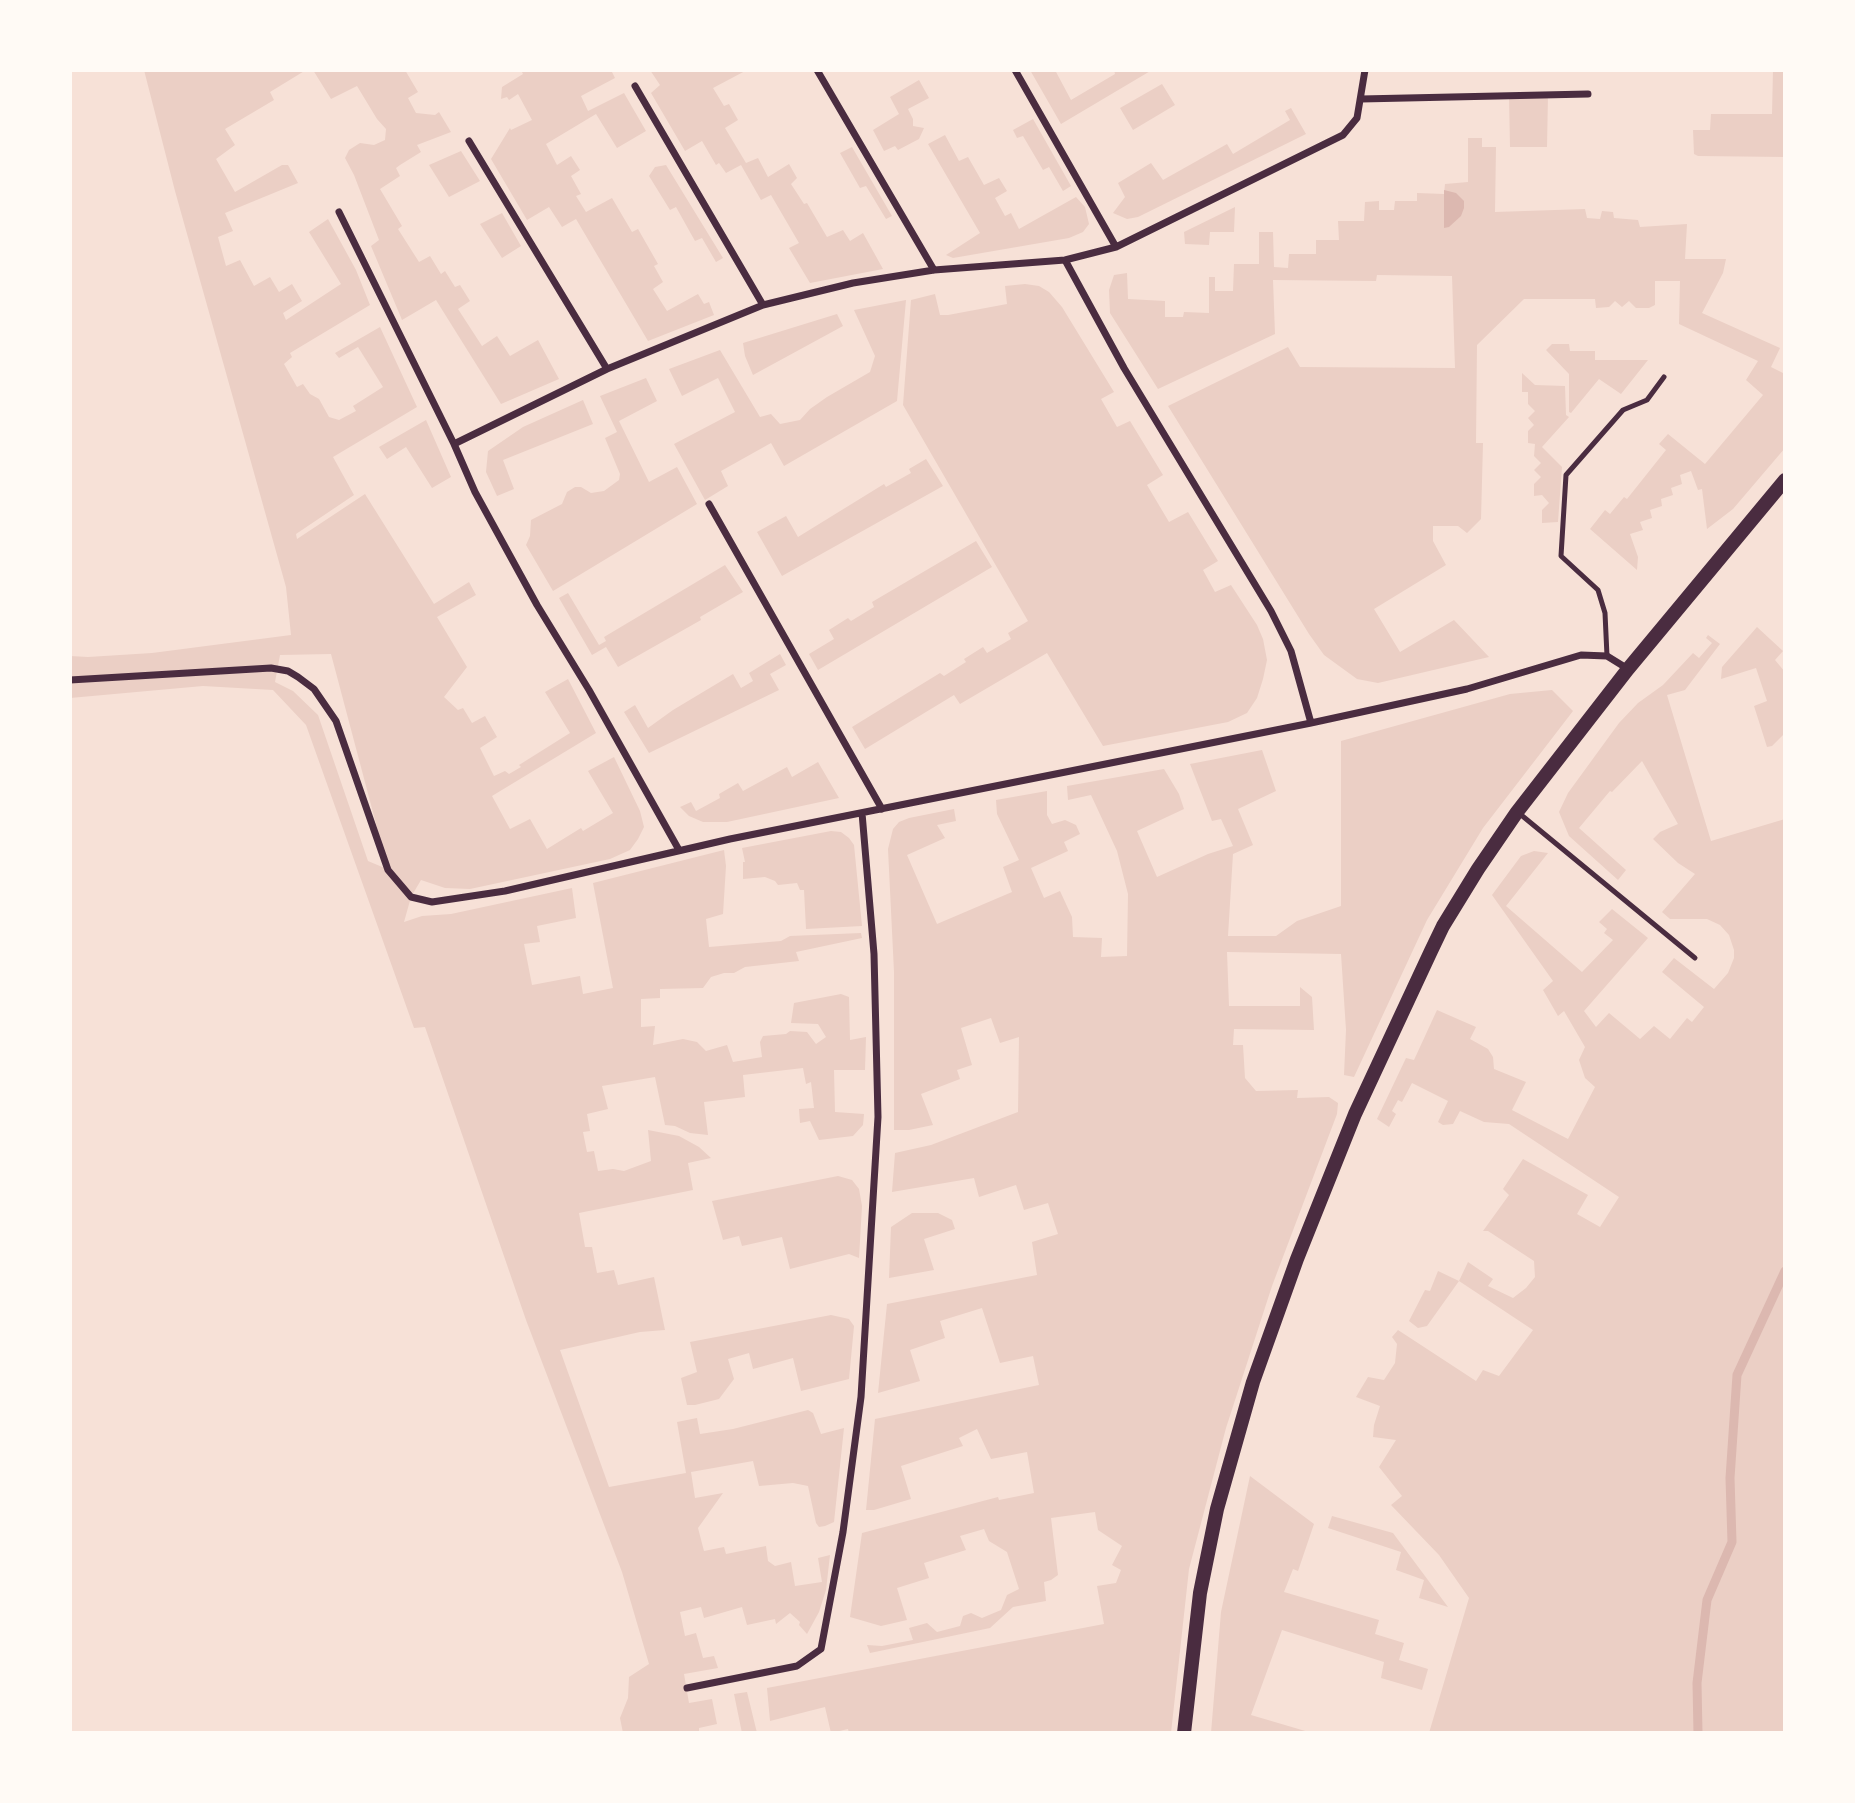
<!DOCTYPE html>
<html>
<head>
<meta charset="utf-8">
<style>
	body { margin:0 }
	#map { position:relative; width:1855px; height:1803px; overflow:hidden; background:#f7e1d7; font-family:"Public Sans",sans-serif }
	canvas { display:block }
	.frame { position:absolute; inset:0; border:72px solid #fffaf5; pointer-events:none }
</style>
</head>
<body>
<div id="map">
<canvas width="1855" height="1803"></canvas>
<div class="frame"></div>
</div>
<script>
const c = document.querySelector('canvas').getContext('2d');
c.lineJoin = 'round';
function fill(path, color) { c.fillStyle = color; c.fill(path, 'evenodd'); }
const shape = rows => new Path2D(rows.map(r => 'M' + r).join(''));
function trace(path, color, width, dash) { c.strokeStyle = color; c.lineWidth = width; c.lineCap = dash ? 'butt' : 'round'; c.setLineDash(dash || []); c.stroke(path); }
const green = shape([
	[144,70,306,70,270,92,274,100,225,129,235,145,216,159,235,192,282,165,288,165,298,183,225,213,233,231,218,237,226,266,240,260,254,286,270,277,279,292,292,284,302,301,283,313,286,320,341,284,309,232,328,219,356,270,370,305,290,353,292,357,284,364,297,387,303,384,310,394,319,399,329,417,339,420,356,411,353,406,383,387,358,347,339,358,335,353,380,327,417,407,333,457,354,495,296,534,297,539,365,494,434,604,469,582,476,595,437,617,467,667,444,697,458,710,463,708,472,723,485,716,497,737,480,748,494,776,505,771,509,774,521,767,519,765,570,733,545,692,568,679,596,733,492,796,510,829,530,819,547,849,581,828,583,831,613,813,588,771,614,757,640,811,644,827,638,839,630,850,610,859,470,889,445,888,421,880,411,897,404,922,422,916,451,914,572,888,576,918,537,926,540,942,524,944,532,985,580,976,583,994,613,988,593,883,724,850,726,866,723,914,706,919,709,947,781,941,790,936,861,933,862,938,796,952,799,961,745,967,734,973,724,973,711,977,703,988,660,989,660,998,641,999,641,1027,655,1026,653,1045,683,1039,697,1042,706,1051,727,1045,733,1062,762,1057,760,1042,763,1036,786,1034,790,1031,807,1032,816,1044,826,1037,818,1024,791,1023,794,1003,841,994,849,997,850,1040,866,1037,865,1070,834,1070,835,1112,864,1114,863,1125,853,1136,819,1140,810,1121,800,1123,799,1109,814,1108,811,1082,806,1084,803,1068,743,1075,745,1097,704,1102,708,1135,690,1133,675,1126,665,1125,655,1077,602,1086,608,1109,587,1114,590,1131,583,1132,587,1152,594,1151,598,1171,613,1169,624,1171,651,1161,648,1130,679,1136,699,1147,711,1158,688,1163,693,1190,579,1213,585,1247,592,1247,597,1273,614,1270,618,1285,654,1277,665,1330,640,1332,560,1350,609,1487,686,1473,677,1422,697,1418,700,1434,733,1429,808,1410,813,1413,821,1434,844,1428,834,1522,825,1526,819,1527,816,1523,808,1486,793,1483,759,1486,753,1461,691,1472,695,1498,723,1493,698,1528,704,1551,724,1547,726,1554,766,1546,768,1561,775,1566,791,1562,795,1586,822,1582,818,1558,830,1555,826,1590,819,1612,807,1634,799,1625,800,1622,790,1613,776,1624,775,1619,747,1625,742,1607,704,1618,701,1607,680,1612,685,1636,696,1633,703,1658,714,1656,718,1668,684,1674,689,1703,712,1699,717,1724,699,1728,699,1733,623,1733,620,1718,628,1698,629,1677,649,1664,622,1572,526,1320,425,1027,414,1028,306,725,273,690,203,686,70,698,70,656,88,657,152,653,291,635,286,587,175,191],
	[331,654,388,869,387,869,368,861,318,715,293,691,275,682,280,655],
	[313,70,405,70,418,92,408,98,416,113,435,115,439,112,451,132,417,145,421,152,400,165,396,168,400,176,380,189,402,226,398,229,419,262,430,256,441,274,445,271,455,287,460,285,470,301,458,309,482,346,497,336,510,356,538,340,559,379,501,404,436,300,402,320,371,246,379,240,354,175,345,158,349,150,360,143,374,145,385,140,386,129,377,119,357,86,331,99],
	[521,70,611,70,615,78,581,96,588,111,624,93,646,131,617,148,596,114,546,144,557,165,571,156,580,170,571,176,581,194,576,196,586,212,612,198,632,232,638,229,658,264,654,266,663,282,653,289,667,311,698,294,704,304,709,302,714,315,648,341,576,219,562,227,549,207,527,220,491,159,510,128,511,130,532,120,518,94,509,100,507,97,501,99,502,87,523,74],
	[650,70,747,70,713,88,724,106,729,104,738,120,725,128,746,163,758,158,768,177,789,164,797,178,791,184,804,204,807,203,827,237,843,230,850,241,863,233,883,269,810,283,789,248,799,243,771,195,761,200,741,165,726,173,719,163,716,165,702,141,685,151,651,93,660,85],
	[1030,70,1055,70,1071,100,1115,74,1114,70,1152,70,1061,124],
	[1773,70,1785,70,1785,157,1698,156,1694,154,1693,130,1710,130,1711,114,1772,114],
	[919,80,929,98,908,109,913,119,913,126,924,128,919,139,898,150,895,146,884,151,873,130,899,114,890,97],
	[1162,84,1175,105,1133,130,1120,108],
	[1548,95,1547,147,1510,147,1509,96],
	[1291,108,1306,134,1138,217,1127,219,1113,213,1125,197,1118,183,1151,163,1163,180,1227,144,1233,154,1290,120,1285,111],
	[1033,119,1071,186,1063,191,1049,167,1043,170,1023,136,1017,138,1013,130],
	[945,135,959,161,968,157,984,185,999,178,1007,191,995,198,1005,216,1011,213,1019,229,1076,197,1085,207,1089,224,1083,232,1069,238,953,258,946,255,980,233,928,144],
	[1468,138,1482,138,1482,147,1496,147,1495,212,1585,209,1587,218,1600,219,1602,211,1613,212,1614,218,1638,220,1640,227,1687,224,1685,259,1726,259,1723,273,1702,313,1780,348,1771,367,1785,374,1785,448,1733,509,1707,529,1702,489,1698,490,1691,471,1680,475,1682,484,1671,488,1673,495,1661,499,1662,506,1650,510,1652,518,1640,522,1643,530,1630,534,1638,557,1637,570,1590,529,1605,510,1610,514,1624,497,1627,499,1666,450,1659,444,1668,434,1705,464,1763,395,1746,380,1758,361,1679,324,1680,281,1655,281,1655,305,1649,308,1636,308,1629,301,1622,307,1615,301,1609,307,1596,308,1595,299,1524,299,1477,345,1476,443,1483,443,1481,519,1467,533,1458,526,1433,526,1433,541,1446,565,1374,609,1400,652,1454,620,1489,657,1378,683,1357,679,1324,655,1309,634,1168,406,1288,347,1300,367,1455,368,1452,276,1377,275,1376,281,1273,280,1275,334,1158,389,1110,313,1109,290,1114,275,1127,273,1128,299,1165,301,1165,317,1183,317,1184,312,1209,313,1209,277,1215,277,1215,291,1233,291,1234,264,1259,264,1259,232,1273,232,1274,267,1288,268,1289,254,1316,254,1316,240,1339,240,1338,221,1364,221,1365,202,1379,201,1379,210,1394,210,1395,201,1417,201,1417,193,1444,194,1445,184,1468,182],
	[852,147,892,216,886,219,866,186,860,188,840,153],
	[461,151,480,181,449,197,429,165],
	[666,165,723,258,716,262,702,238,695,241,676,207,670,210,649,176,655,167],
	[1235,207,1234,232,1210,232,1209,245,1185,244,1184,232],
	[502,213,521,246,502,258,480,224],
	[1025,284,1039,286,1049,292,1062,307,1114,392,1101,399,1117,427,1130,421,1163,475,1147,485,1169,522,1188,512,1218,561,1203,570,1215,592,1231,585,1257,625,1263,639,1267,660,1263,679,1257,698,1247,713,1228,722,1103,746,1047,653,960,704,954,695,865,749,852,727,940,673,944,676,966,662,964,659,983,647,987,653,1011,639,1008,633,1028,621,903,405,911,300,935,294,940,315,948,315,1007,304,1005,286],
	[906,300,897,401,784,466,771,443,721,471,728,486,705,500,674,444,735,412,718,378,682,396,669,369,720,350,760,417,771,414,780,424,800,420,810,409,827,397,870,372,875,356,854,310],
	[837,314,843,326,753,375,745,356,743,343],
	[1552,344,1569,344,1570,351,1595,351,1595,360,1648,360,1621,394,1599,379,1571,413,1569,412,1569,374,1546,350],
	[1522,373,1535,385,1565,386,1566,415,1569,417,1542,447,1562,467,1558,522,1542,523,1542,510,1549,503,1542,495,1534,496,1534,484,1541,477,1534,470,1541,463,1534,456,1535,444,1528,443,1528,431,1534,425,1528,418,1535,411,1528,404,1528,392,1522,392],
	[646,378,657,401,619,421,649,482,677,467,697,504,553,591,526,545,530,536,531,520,562,504,567,492,575,487,581,487,591,493,604,491,619,480,620,474,605,438,617,432,600,396],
	[583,400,593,424,503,460,514,489,497,496,486,472,488,451,523,427],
	[426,420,451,477,432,488,406,447,387,459,379,447],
	[926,459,943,486,782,576,757,532,786,516,798,537,884,484,886,487,911,473,909,469],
	[976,541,992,567,818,670,809,654,834,639,829,630,848,618,851,621,874,607,872,602],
	[725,565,743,592,700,617,701,620,618,667,606,647,592,655,559,598,568,593,599,645,606,641,604,637],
	[1757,627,1783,651,1775,660,1785,672,1785,733,1772,746,1767,747,1754,706,1767,701,1756,668,1721,679,1722,667],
	[1708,635,1720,644,1685,690,1667,695,1711,841,1785,819,1785,1733,1429,1733,1469,1598,1439,1555,1391,1505,1402,1496,1379,1467,1396,1440,1373,1437,1374,1425,1380,1406,1356,1397,1368,1377,1384,1380,1395,1363,1397,1344,1392,1337,1398,1330,1476,1381,1483,1370,1499,1376,1533,1330,1459,1281,1427,1326,1418,1328,1409,1321,1425,1290,1430,1291,1438,1271,1459,1281,1468,1262,1493,1279,1488,1286,1513,1298,1526,1288,1535,1277,1534,1261,1488,1231,1483,1231,1509,1195,1503,1189,1523,1159,1588,1195,1577,1214,1600,1227,1619,1197,1509,1124,1484,1122,1460,1111,1453,1124,1443,1125,1438,1122,1448,1101,1412,1083,1402,1102,1398,1100,1392,1111,1396,1114,1389,1127,1377,1119,1406,1058,1414,1060,1437,1010,1476,1027,1470,1039,1488,1049,1493,1057,1494,1069,1526,1082,1512,1110,1568,1139,1595,1087,1585,1078,1579,1060,1585,1047,1564,1011,1558,1016,1543,990,1553,981,1492,895,1521,856,1534,851,1548,853,1506,906,1582,972,1613,940,1604,933,1607,929,1599,922,1612,909,1648,938,1584,1011,1596,1027,1609,1013,1640,1039,1654,1026,1670,1039,1687,1018,1692,1022,1704,1007,1662,972,1674,958,1714,989,1728,973,1734,958,1734,950,1729,935,1720,925,1707,919,1670,919,1662,912,1695,874,1678,863,1653,839,1660,832,1678,824,1642,761,1612,792,1610,791,1579,828,1626,870,1618,880,1569,836,1559,812,1568,793,1619,723,1638,703,1663,685,1693,653,1699,658,1712,643,1706,638],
	[780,654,786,665,770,674,779,690,649,753,624,712,635,705,648,728,673,710,733,674,741,688,753,681,749,673],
	[1552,690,1573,711,1483,828,1427,920,1354,1077,1344,1075,1346,1030,1341,954,1227,952,1229,1006,1300,1006,1300,987,1312,997,1314,1030,1234,1029,1233,1045,1243,1045,1245,1078,1256,1091,1298,1090,1297,1098,1329,1097,1338,1103,1337,1114,1272,1286,1226,1428,1189,1569,1171,1733,849,1733,848,1729,831,1733,825,1707,770,1721,767,1688,1104,1624,1097,1586,1116,1583,1121,1570,1112,1565,1122,1546,1098,1530,1095,1512,1051,1518,1058,1575,1051,1580,1044,1582,1046,1601,1013,1607,990,1628,870,1653,867,1645,882,1646,913,1640,909,1628,927,1623,937,1632,960,1626,963,1616,971,1613,982,1618,1001,1610,1007,1595,1019,1589,1007,1552,989,1541,984,1529,960,1536,966,1550,924,1563,929,1578,897,1588,907,1620,881,1626,850,1617,862,1533,998,1497,999,1500,1034,1493,1027,1452,991,1459,977,1429,959,1438,963,1446,901,1466,911,1499,874,1510,866,1510,875,1419,1039,1385,1033,1356,1000,1363,982,1308,940,1321,945,1338,910,1350,920,1381,878,1393,887,1304,1037,1275,1032,1242,1058,1234,1048,1203,1024,1210,1016,1185,979,1197,974,1178,892,1192,895,1153,931,1145,1018,1112,1019,1037,1000,1043,991,1018,961,1028,972,1065,957,1070,960,1079,921,1094,933,1125,909,1130,894,1130,894,972,888,849,893,829,899,822,909,818,954,809,956,821,937,825,945,838,907,855,937,924,1012,892,1003,867,1019,860,997,814,996,800,1047,791,1047,815,1052,824,1065,820,1076,825,1080,834,1064,842,1068,851,1031,868,1044,898,1060,891,1072,917,1073,937,1102,938,1101,957,1127,956,1128,894,1117,851,1091,795,1068,800,1067,786,1164,769,1179,794,1184,809,1137,831,1157,877,1208,854,1233,846,1221,819,1212,821,1190,764,1262,750,1276,791,1238,809,1253,845,1233,854,1228,936,1276,936,1297,921,1341,906,1341,741,1510,694],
	[818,762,839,798,727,822,703,822,689,816,680,807,691,802,696,811,720,798,719,794,738,783,743,791,787,767,792,777],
	[831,831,841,832,849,838,854,845,862,926,806,929,804,890,800,890,797,883,778,885,775,881,765,877,743,879,743,862,745,862,742,848],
	[838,1176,852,1180,859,1189,862,1206,859,1258,849,1254,790,1269,782,1237,742,1246,739,1236,723,1240,712,1201],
	[912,1213,938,1213,952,1220,955,1229,924,1239,934,1270,889,1278,891,1227],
	[831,1315,849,1319,854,1326,849,1379,801,1391,793,1358,753,1369,749,1353,728,1359,734,1379,719,1399,695,1405,687,1405,681,1378,697,1372,690,1342],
	[1250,1476,1314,1524,1298,1571,1293,1569,1284,1592,1379,1620,1375,1634,1404,1643,1399,1660,1428,1669,1422,1690,1381,1678,1384,1662,1282,1630,1251,1715,1312,1733,1211,1733,1221,1612],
	[1332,1516,1393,1533,1448,1607,1419,1598,1424,1580,1396,1570,1401,1552,1328,1528],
	[747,1692,757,1733,742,1733,734,1694]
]);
const water = shape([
	[1444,190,1456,193,1464,201,1464,208,1461,216,1449,227,1444,228]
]);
const stream = shape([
	[1698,1733,1697,1683,1707,1600,1732,1542,1730,1478,1737,1375,1785,1271]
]);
const service = shape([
	[1607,656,1605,613,1598,590,1561,556,1566,475,1623,410,1647,400,1664,377],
	[1520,814,1695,958]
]);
const minor = shape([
	[817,70,934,270],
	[1015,70,1116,247],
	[635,86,763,305],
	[1361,99,1588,94],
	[469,141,607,369],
	[339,212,454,444,475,492,537,605,589,690,679,850],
	[1065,260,1124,368,1271,611,1291,651,1311,723],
	[454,444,607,369,763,305,853,283,934,270,1065,260,1116,247,1343,135,1357,118,1365,70],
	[709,504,882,809],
	[70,680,271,668,288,671,298,677,314,689,336,721,388,870,411,897,432,902,505,891,730,839,1311,723,1467,689,1581,655,1607,656,1628,669],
	[687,1688,797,1666,821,1649,843,1532,861,1397,878,1117,874,954,862,813]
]);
const secondary = shape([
	[1184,1733,1200,1593,1217,1509,1253,1382,1297,1259,1355,1114,1431,951,1443,926,1478,869,1517,812,1628,669,1785,480]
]);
fill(green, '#ebcfc5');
fill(water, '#dcb8b0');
trace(stream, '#dcb8b0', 9);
trace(service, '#4a2c40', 5);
trace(minor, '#4a2c40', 7);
trace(secondary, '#4a2c40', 14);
</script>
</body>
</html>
